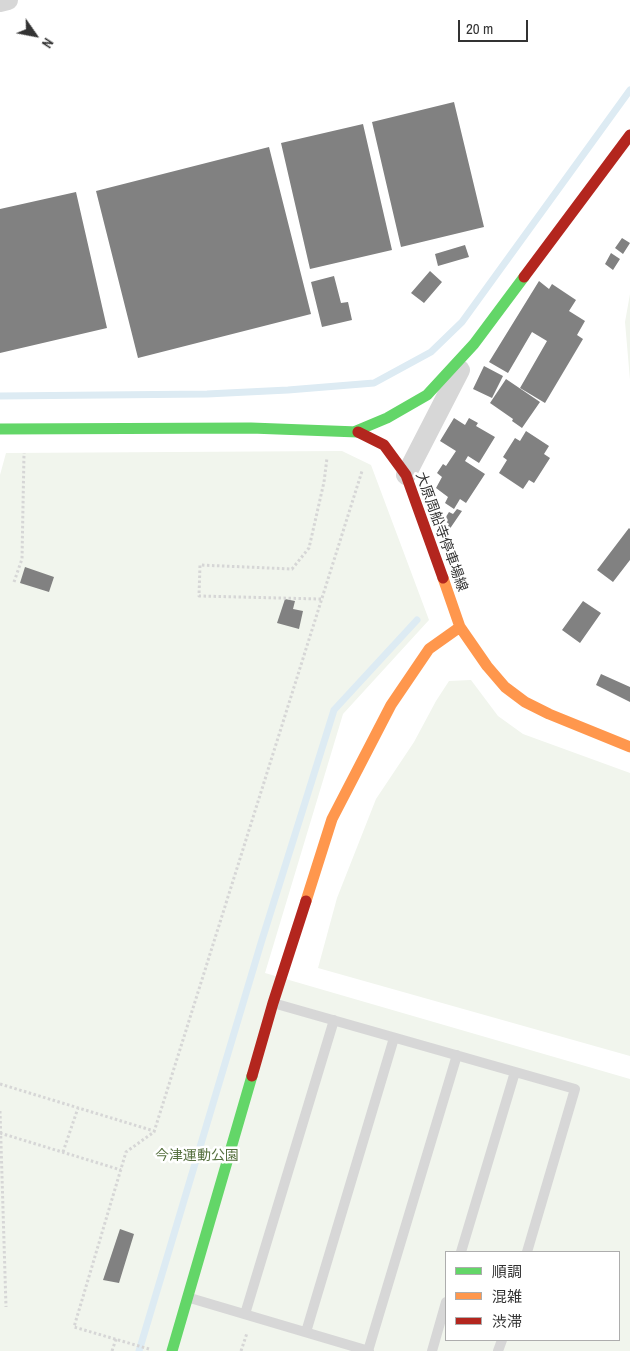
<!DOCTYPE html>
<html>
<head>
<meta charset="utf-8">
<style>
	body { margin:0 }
	#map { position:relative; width:630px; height:1351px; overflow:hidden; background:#fff; font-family:"Archivo Narrow","Noto Sans JP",sans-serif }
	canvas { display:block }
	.legend { position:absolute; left:445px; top:1251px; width:175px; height:90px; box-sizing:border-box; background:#fff; border:1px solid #adadad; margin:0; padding:6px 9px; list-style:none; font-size:15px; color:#333 }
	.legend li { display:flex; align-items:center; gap:10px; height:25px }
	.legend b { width:25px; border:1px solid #adadad }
	.north { position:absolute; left:10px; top:10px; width:50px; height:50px; -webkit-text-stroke:4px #fff; paint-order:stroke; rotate:123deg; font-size:14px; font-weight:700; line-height:20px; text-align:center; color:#333 }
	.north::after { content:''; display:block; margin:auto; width:18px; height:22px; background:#333; clip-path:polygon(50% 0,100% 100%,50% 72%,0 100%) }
	.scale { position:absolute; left:458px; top:20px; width:70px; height:22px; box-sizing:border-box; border:2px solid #333; border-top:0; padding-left:6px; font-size:15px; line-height:18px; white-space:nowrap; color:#333; -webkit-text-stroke:4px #fff; paint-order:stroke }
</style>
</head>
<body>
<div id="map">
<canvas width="630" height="1351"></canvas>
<ul class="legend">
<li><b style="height:6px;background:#63d668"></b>順調</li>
<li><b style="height:6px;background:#ff974d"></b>混雑</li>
<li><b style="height:6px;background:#b3261e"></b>渋滞</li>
</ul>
<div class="north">N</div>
<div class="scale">20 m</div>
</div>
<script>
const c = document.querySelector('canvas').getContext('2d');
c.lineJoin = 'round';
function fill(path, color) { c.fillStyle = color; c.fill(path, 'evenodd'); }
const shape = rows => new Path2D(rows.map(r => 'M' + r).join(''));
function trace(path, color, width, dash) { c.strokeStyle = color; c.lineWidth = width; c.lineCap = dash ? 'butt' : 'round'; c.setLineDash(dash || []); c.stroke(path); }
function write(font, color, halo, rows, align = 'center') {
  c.font = font + ' "Archivo Narrow","Noto Sans JP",sans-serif'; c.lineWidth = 5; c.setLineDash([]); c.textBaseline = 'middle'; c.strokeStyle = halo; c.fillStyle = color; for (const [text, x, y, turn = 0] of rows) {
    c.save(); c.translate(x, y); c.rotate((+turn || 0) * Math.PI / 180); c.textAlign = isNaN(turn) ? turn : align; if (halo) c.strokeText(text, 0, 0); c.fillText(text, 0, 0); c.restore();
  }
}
const green = shape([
	[630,294,630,380,625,322],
	[342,451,371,465,429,620,343,714,265,973,630,1079,630,1351,0,1351,0,475,6,453],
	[446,1252,619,1252,619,1340,446,1340],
	[471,680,498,716,523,734,630,773,630,1056,318,968,337,898,376,799,414,742,436,701,449,681]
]);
const stream = shape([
	[0,396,207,394,288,390,374,383,431,352,462,322,630,90],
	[139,1351,261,943,334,710,417,620]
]);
const building = shape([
	[454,102,484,227,401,247,372,122],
	[363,124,392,250,310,269,281,143],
	[269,147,311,314,138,358,96,191],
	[76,192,107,328,0,353,0,209],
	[622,238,630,243,623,254,615,248],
	[465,245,469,257,438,266,435,254],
	[611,253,620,259,613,270,605,264],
	[430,271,442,282,424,303,411,293],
	[334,276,341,303,348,302,352,320,322,327,311,282],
	[539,281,549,289,552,284,576,300,569,311,585,321,577,335,583,339,545,403,520,388,547,341,532,332,508,373,489,362],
	[484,366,503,376,492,398,473,389],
	[506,379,540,402,522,428,512,421,513,419,490,403],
	[454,418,465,425,469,418,478,423,476,426,495,437,479,463,468,456,465,461,485,474,466,503,460,499,454,509,445,503,448,497,436,488,442,477,437,473,443,464,446,466,456,451,440,441],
	[526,431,549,446,544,454,550,458,534,483,529,480,523,489,499,473,507,460,503,457,515,438,520,441],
	[457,509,462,511,449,530,447,528,449,524,444,520,449,512,453,514],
	[629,528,630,529,630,560,613,582,597,570],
	[25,567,54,577,49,592,20,583],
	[285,599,295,601,293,609,303,611,299,629,277,623],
	[583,601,601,613,580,643,562,630],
	[601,674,630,687,630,702,596,685],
	[120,1229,134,1234,119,1283,103,1280]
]);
const path = shape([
	[14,582,22,559,24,453],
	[321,599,199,596,200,565,292,569,309,548,324,482,327,458],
	[0,1084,154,1131],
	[0,1111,6,1307],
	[0,1133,121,1170],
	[63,1152,78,1108],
	[149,1349,74,1327,126,1152,154,1132,362,471],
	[112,1351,116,1339],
	[241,1351,247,1333]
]);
const lane = shape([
	[273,1003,575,1089,527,1252],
	[461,1252,515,1072],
	[190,1298,369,1351],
	[245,1314,334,1020],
	[306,1332,394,1038],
	[368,1351,457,1055],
	[432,1351,446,1302],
	[498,1351,502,1340]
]);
const street = shape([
	[0,2,8,0],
	[406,475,460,370]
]);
const fast = shape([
	[0,429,251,428,358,432],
	[356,431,387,418,427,395,474,344,524,277],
	[172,1351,252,1076]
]);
const slow = shape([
	[443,578,460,627,487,666,505,687,525,702,549,714,630,747],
	[306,901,332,819,391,705,429,649,460,627]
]);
const jam = shape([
	[524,277,630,135],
	[358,432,384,445,406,475,443,578],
	[252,1076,273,1003,306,901]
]);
const streetNames = [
	["大原周船寺停車場線",441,532,70]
];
const parkNames = [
	["今津運動公園",197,1156]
];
fill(green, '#f1f5ed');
trace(stream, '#ddebf3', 7);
fill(building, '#818181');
trace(path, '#d6d6d6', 3, [2.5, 2.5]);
trace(lane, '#d7d7d7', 10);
trace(street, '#d7d7d7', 20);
trace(fast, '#63d668', 11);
trace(slow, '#ff974d', 11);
trace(jam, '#b3261e', 11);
write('14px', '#333', '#fff', streetNames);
write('14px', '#56703f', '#fff', parkNames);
</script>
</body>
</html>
